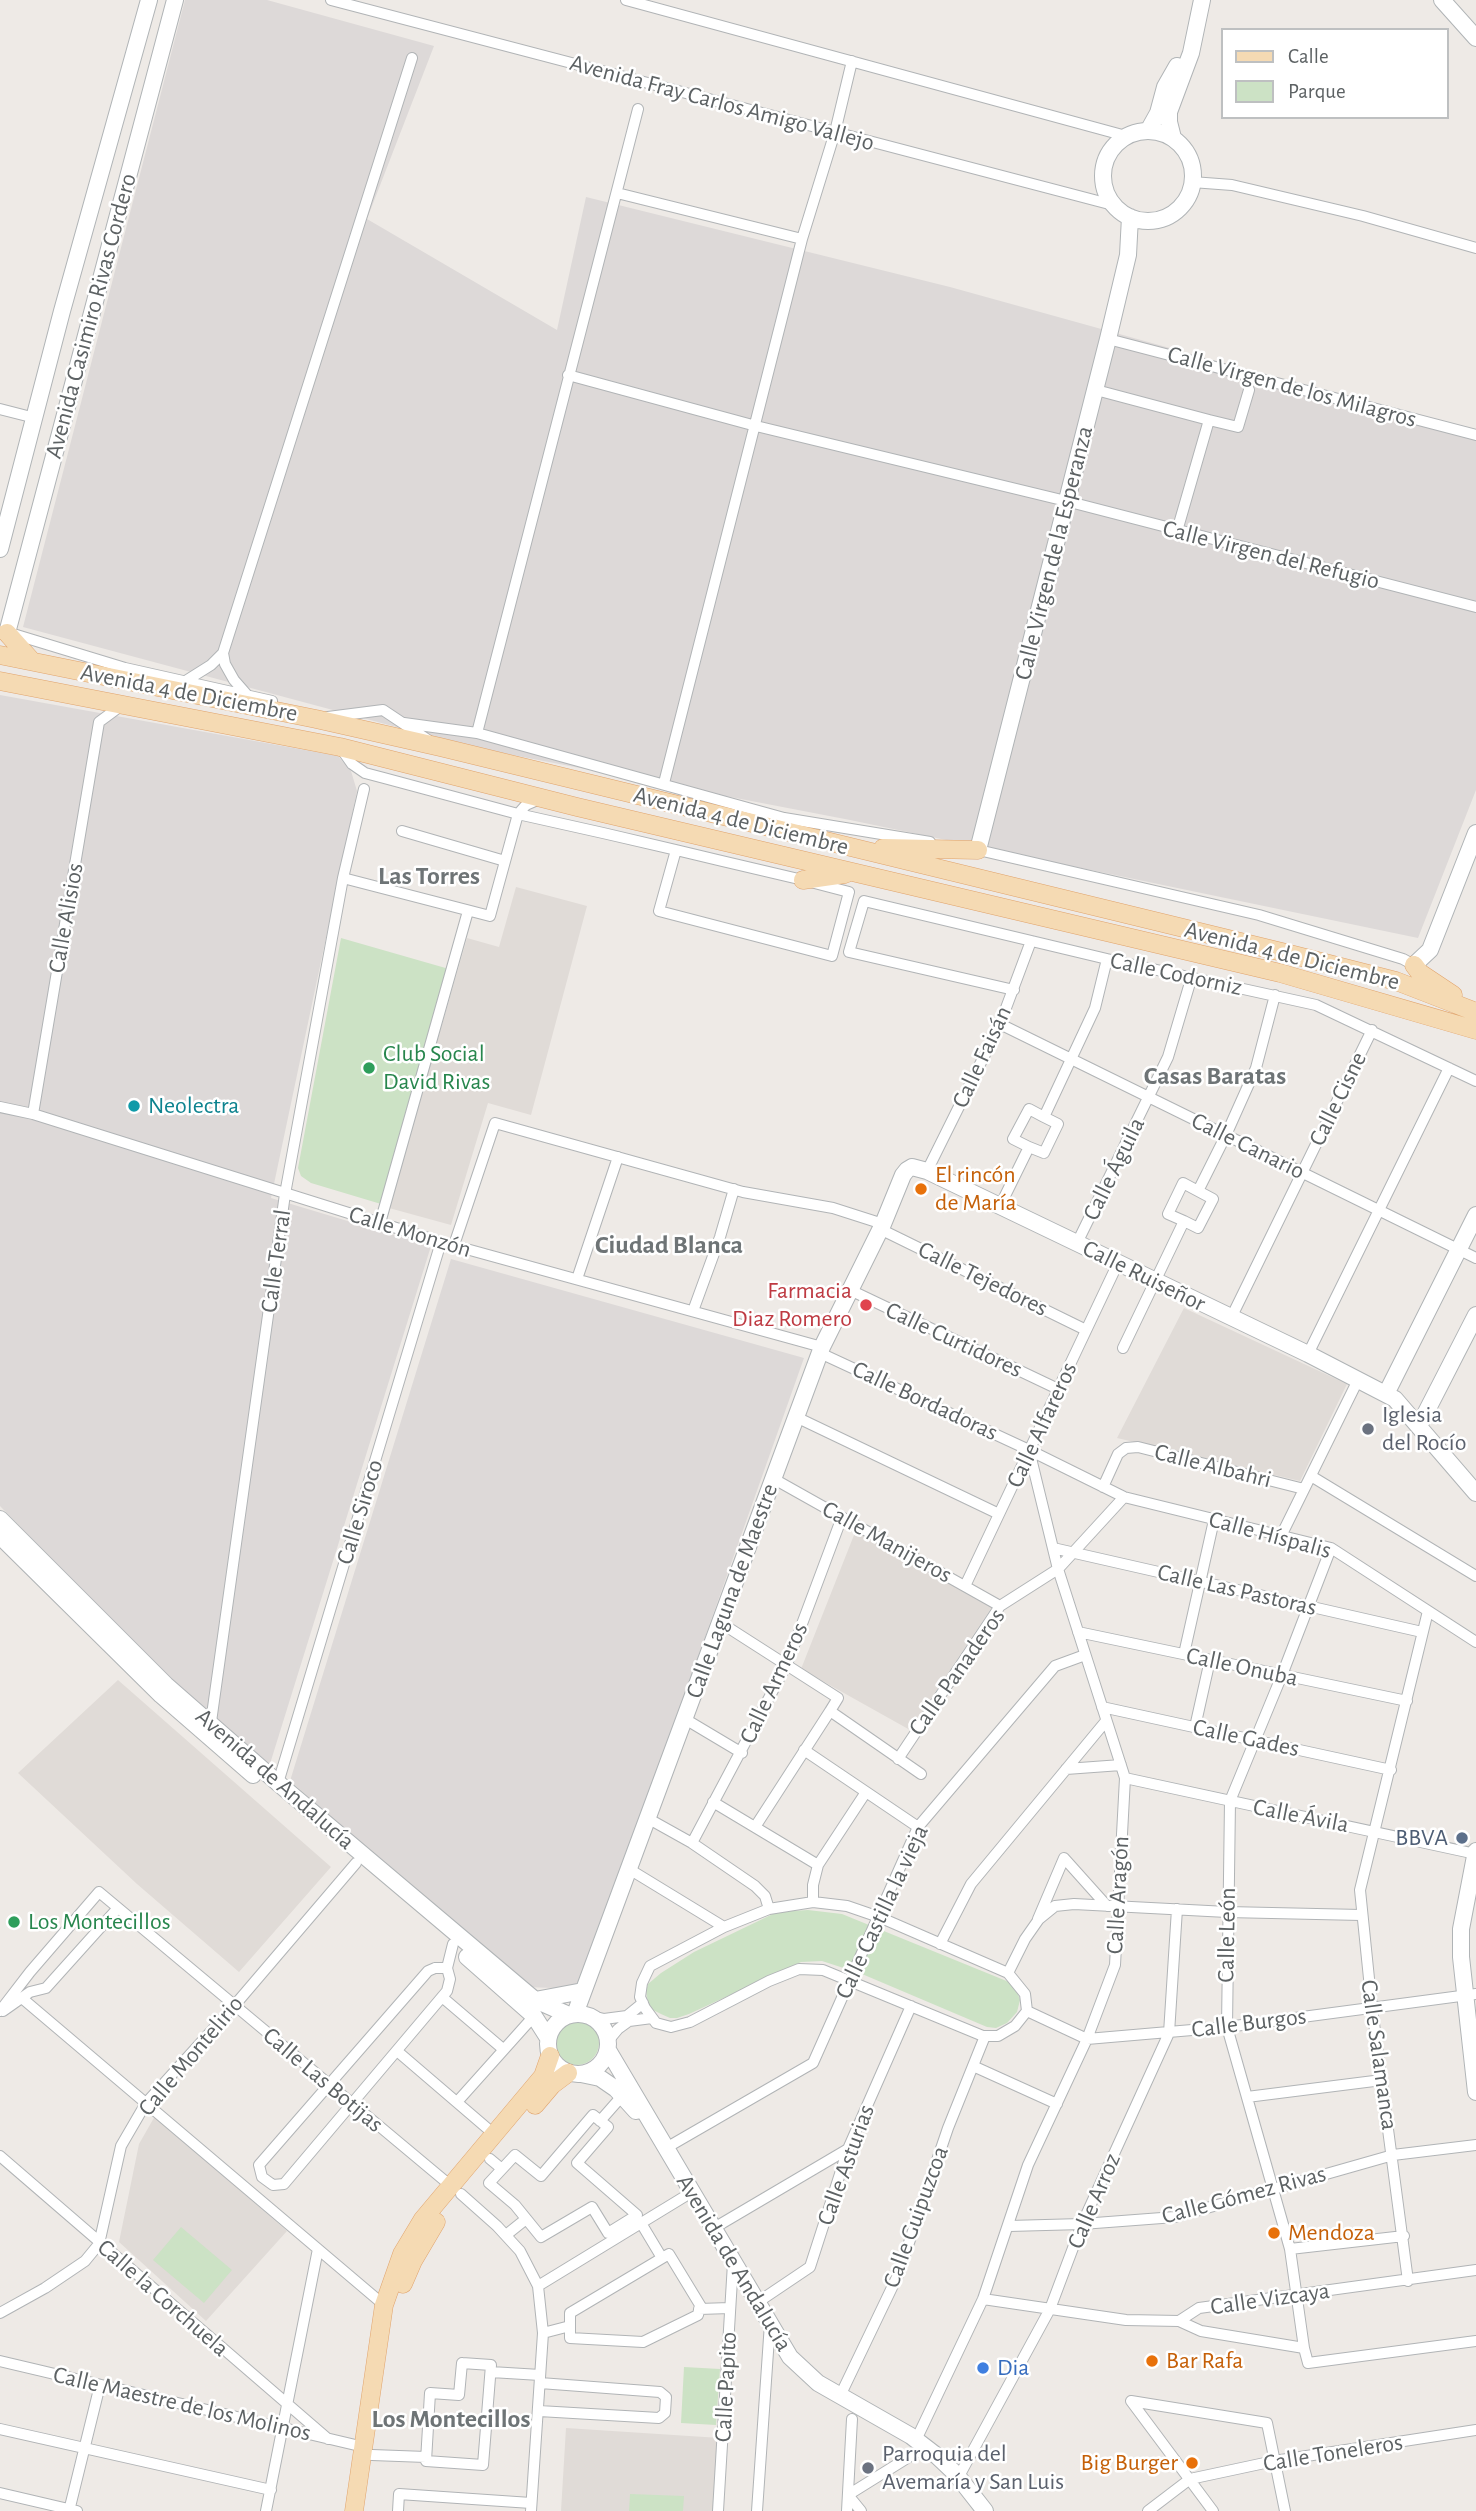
<!DOCTYPE html>
<html>
<head>
<meta charset="utf-8">
<style>
	body { margin:0 }
	#map { position:relative; width:1476px; height:2511px; overflow:hidden; background:#eeeae6; font-family:"Alegreya Sans",sans-serif }
	canvas { display:block }
	.legend { position:absolute; left:1221px; top:28px; width:228px; height:91px; box-sizing:border-box; background:#fff; border:2px solid #bec0c1; margin:0; padding:9px 12px; list-style:none; font-size:21px; color:#5d6264 }
	.legend li { display:flex; align-items:center; gap:14px; height:35px }
	.legend b { width:35px; border:2px solid #bec0c1 }
</style>
</head>
<body>
<div id="map">
<canvas width="1476" height="2511"></canvas>
<ul class="legend">
<li><b style="height:9px;background:#f5dab3"></b>Calle</li>
<li><b style="height:19px;background:#cce2c5"></b>Parque</li>
</ul>
</div>
<script>
const c = document.querySelector('canvas').getContext('2d');
c.lineJoin = 'round';
function fill(path, color) { c.fillStyle = color; c.fill(path, 'evenodd'); }
const shape = rows => new Path2D(rows.map(r => 'M' + r).join(''));
function trace(path, color, width, dash) { c.strokeStyle = color; c.lineWidth = width; c.lineCap = dash ? 'butt' : 'round'; c.setLineDash(dash || []); c.stroke(path); }
function write(font, color, halo, rows, align = 'center') {
  c.font = font + ' "Alegreya Sans",sans-serif'; c.lineWidth = 5; c.setLineDash([]); c.textBaseline = 'middle'; c.strokeStyle = halo; c.fillStyle = color; for (const [text, x, y, turn = 0] of rows) {
    c.save(); c.translate(x, y); c.rotate((+turn || 0) * Math.PI / 180); c.textAlign = isNaN(turn) ? turn : align; if (halo) c.strokeText(text, 0, 0); c.fillText(text, 0, 0); c.restore();
  }
}
const industrial = shape([
	[185,0,267,0,434,46,367,219,557,330,586,197,950,287,1476,433,1476,790,1418,938,850,820,471,747,23,627],
	[0,695,338,756,351,771,357,791,271,1198,431,1246,269,1767,137,1648,0,1506],
	[451,1259,804,1358,587,1970,579,1985,554,1988,526,1987,290,1781]
]);
const education = shape([
	[516,887,587,906,531,1115,488,1103,451,1225,389,1208,467,938,499,947],
	[1184,1308,1347,1384,1300,1481,1117,1438],
	[856,1530,992,1607,910,1730,801,1669],
	[118,1680,331,1867,239,1972,137,1884,18,1773],
	[155,2116,287,2231,206,2321,119,2242,139,2144],
	[566,2428,720,2438,715,2511,561,2511]
]);
const green = shape([
	[341,938,449,969,381,1204,311,1183,301,1176,298,1168],
	[808,1910,842,1914,1009,1982,1017,1991,1020,2000,1017,2012,1007,2023,996,2028,987,2027,862,1974,822,1961,801,1962,689,2014,677,2018,670,2018,661,2014,653,2010,648,2003,646,1991,648,1984,661,1973,694,1952,777,1912],
	'555 2043a22 22 0 1 1 44 0a22 22 0 1 1-44 0Z',
	[181,2227,232,2270,204,2303,153,2260],
	[684,2367,720,2369,716,2425,681,2423],
	[630,2494,684,2496,683,2511,629,2511]
]);
const street = shape([
	[331,0,1113,205],
	[626,0,1126,136],
	[1192,182,1232,185,1363,216,1476,248],
	[617,193,802,239],
	[1108,339,1476,435],
	[568,375,756,426,1066,501,1476,607],
	[1096,390,1209,420,1177,531],
	[0,409,35,418],
	[1209,420,1238,427,1249,390],
	[10,633,125,668,272,701],
	[223,653,412,58],
	[184,682,211,665,223,653,225,664,234,680,248,696],
	[328,717,383,710,428,740],
	[404,723,477,733,784,818,930,842],
	[477,733,638,109],
	[340,747,352,764,365,773,384,778,518,814,603,833,676,850,722,861,803,880,849,892,832,956,659,911,676,850],
	[664,783,802,239,835,132,852,61],
	[402,831,505,861],
	[974,849,1259,915,1403,959,1414,965],
	[343,878,490,916,518,814,526,805,542,798],
	[1014,990,849,952,864,901,1107,959,1316,1005,1476,1081],
	[1000,1024,1476,1258],
	[0,1107,33,1114,441,1242,822,1347],
	[33,1114,99,722,122,705],
	[1029,1147,1013,1139,1029,1109,1044,1117,1095,1008,1107,959],
	[927,1171,1000,1024,1031,941],
	[1000,1206,1029,1147,1044,1153,1058,1124,1044,1117],
	[1184,1221,1168,1214,1183,1183,1198,1191,1226,1135,1256,1068,1275,995],
	[380,1223,468,911],
	[880,1229,1086,1330],
	[1077,1243,1168,1057,1192,976],
	[454,1245,495,1123,743,1192,833,1208,883,1224],
	[577,1279,618,1157],
	[850,1290,1058,1389],
	[693,1311,720,1237,734,1189],
	[1231,1318,1372,1030],
	[1123,1348,1184,1221,1198,1228,1213,1199,1198,1191],
	[820,1353,1029,1450,1124,1497,1331,1548,1476,1642],
	[1308,1354,1449,1068],
	[796,1417,999,1514],
	[1311,1476,1476,1576],
	[774,1479,1000,1606],
	[1103,1487,1118,1454,1126,1448,1138,1447,1304,1489],
	[1281,1536,1358,1380],
	[1053,1548,1422,1632],
	[1331,1548,1282,1675,1230,1801,1227,2027,1290,2249,1304,2348,1308,2363,1476,2341],
	[965,1586,1118,1263],
	[721,1623,838,1698,830,1711,921,1774],
	[1078,1632,1407,1701],
	[1184,1654,1214,1520],
	[1102,1707,1391,1770],
	[685,1719,742,1753],
	[1195,1727,1210,1660],
	[210,1729,285,1194,343,878,364,789],
	[804,1750,918,1827],
	[898,1759,1000,1606,1058,1569,1124,1497],
	[1066,1769,1121,1765],
	[1125,1778,1476,1854],
	[278,1783,441,1242],
	[713,1802,818,1865],
	[649,1819,692,1843,755,1886,765,1896,769,1909],
	[755,1827,830,1711],
	[692,1843,787,1664,842,1517],
	[629,1869,724,1927],
	[813,1902,847,1906,879,1917,1008,1973,1025,1994,1027,2011,1015,2026,998,2036,983,2036,823,1970,799,1969,769,1981,690,2022,671,2027,656,2023,645,2008,640,1997,642,1983,650,1966,724,1927,769,1909,813,1902],
	[813,1902,813,1885,818,1865,866,1792],
	[1038,1919,1064,1858,1107,1906],
	[940,1944,971,1884,1106,1721],
	[435,1968,447,1968,450,1979,447,1991,284,2184,273,2185,262,2177,259,2165,428,1971,435,1968],
	[447,1968,453,1944],
	[1008,1973,1025,1939,1039,1919,1055,1906,1074,1904,1227,1912,1361,1915],
	[442,1997,503,2049],
	[23,1999,384,2305],
	[0,2011,30,1972,99,1892,451,2186],
	[3,2011,30,1992,46,1988,117,1909],
	[1027,2011,1087,2039,1227,2027,1476,1994],
	[588,2015,604,2019,627,2016,643,2003],
	[608,2041,618,2029,629,2021,652,2018],
	[397,2051,495,2135],
	[973,2066,1057,2104],
	[1247,2097,1382,2080],
	[457,2102,534,2016],
	[593,2115,608,2127,577,2163,637,2215,608,2233,592,2207,541,2237,515,2205,489,2183,515,2155,541,2176,593,2115],
	[600,2121,622,2096],
	[666,2148,813,2063,918,1827,1055,1666,1085,1655],
	[0,2156,328,2439],
	[490,2159,502,2169],
	[461,2194,497,2226,520,2251,538,2286,543,2333,531,2511],
	[641,2223,662,2258],
	[1009,2226,1082,2224,1175,2217,1393,2155,1476,2145],
	[714,2228,848,2149],
	[506,2235,526,2219],
	[1290,2249,1404,2236],
	[669,2254,700,2305,698,2315,643,2342,570,2338,570,2313,669,2254],
	[1408,2281,1372,2008,1360,1890,1428,1611],
	[538,2286,692,2192],
	[983,2299,1126,2320,1179,2321,1199,2308,1476,2270],
	[758,2302,810,2267,848,2149,911,2006],
	[699,2309,730,2308],
	[0,2313,45,2288,85,2261,99,2244,121,2146,146,2103,234,2006,356,1863],
	[1179,2321,1201,2331,1304,2348],
	[543,2333,570,2326],
	[0,2361,364,2447],
	[462,2363,491,2365,483,2465,426,2461,430,2393,459,2395,462,2363],
	[491,2372,540,2375],
	[840,2396,898,2275,948,2128,985,2036],
	[1131,2401,1267,2423,1285,2511],
	[1131,2401,1213,2511],
	[539,2411,659,2418,665,2413,666,2397,660,2392,540,2383],
	[0,2429,271,2490],
	[916,2440,983,2299,1028,2165,1087,2039,1115,1965,1125,1778,1058,1569,1029,1450],
	[372,2455,426,2457],
	[958,2478,1050,2309,1082,2224,1169,2033,1177,1909],
	[0,2493,77,2511],
	[848,2495,925,2447],
	[848,2495,861,2511],
	[69,2511,100,2385],
	[266,2511,318,2249],
	[398,2511,399,2494,531,2503],
	[718,2511,733,2263],
	[757,2511,770,2323],
	[847,2511,852,2419],
	[1148,2511,1190,2479,1274,2461,1476,2430]
]);
const secondary = shape([
	[1442,0,1476,38],
	[1148,131,1158,113,1165,87,1177,66],
	'1103 176a45 45 0 1 1 90 0a45 45 0 1 1-90 0Z',
	[1173,138,1169,122,1169,112,1191,53,1202,0],
	[0,549,62,311,149,0],
	[7,633,175,0],
	[978,850,1108,339,1128,255,1130,217],
	[1414,965,1430,950,1476,833],
	[1386,1394,1476,1215],
	[1419,1426,1476,1315],
	[0,1519,166,1685,278,1783,535,2000,569,2015],
	[0,1536,161,1695,253,1775],
	[1476,1851,1461,1929,1461,1957,1476,2092],
	[467,1957,534,2016,548,2038],
	[535,2000,583,1991],
	'548 2044a30 30 0 1 1 60 0a30 30 0 1 1-60 0Z',
	[575,2014,822,1347,883,1224,903,1175,907,1170,912,1167,927,1171,1308,1354,1395,1399,1476,1493],
	[608,2050,790,2357,818,2383,911,2436,937,2456,956,2474,985,2511],
	[581,2074,600,2078,616,2089,636,2111]
]);
const primary = shape([
	[7,633,31,660],
	[0,655,316,719,440,747,1290,954,1396,981,1476,1012],
	[0,681,340,747,577,807,1280,973,1476,1030],
	[883,848,978,850],
	[803,880,845,874],
	[1414,965,1420,973,1453,995],
	[535,2105,552,2085,568,2073],
	[403,2284,413,2261,436,2222],
	[354,2511,384,2305,402,2254,423,2219,543,2076,550,2056]
]);
const markers = [
	[369,1068,7,"#2e9e5b"],
	[134,1106,7,"#0f9aa8"],
	[921,1189,7,"#e8710a"],
	[866,1305,7,"#e0444e"],
	[1368,1429,7,"#6b7280"],
	[1462,1838,7,"#5c6f8a"],
	[14,1922,7,"#2e9e5b"],
	[1274,2233,7,"#e8710a"],
	[1152,2361,7,"#e8710a"],
	[983,2368,7,"#3f7fe0"],
	[1192,2463,7,"#e8710a"],
	[868,2468,7,"#6b7280"]
];
const streetNames = [
	["Avenida Fray Carlos Amigo Vallejo",722,103,15],
	["Avenida Casimiro Rivas Cordero",91,316,-75],
	["Calle Virgen de los Milagros",1292,387,15],
	["Calle Virgen de la Esperanza",1054,553,-76],
	["Calle Virgen del Refugio",1271,555,14],
	["Avenida 4 de Diciembre",189,693,11],
	["Avenida 4 de Diciembre",741,821,14],
	["Calle Alisios",66,918,-80],
	["Avenida 4 de Diciembre",1292,956,14],
	["Calle Codorniz",1176,974,12],
	["Calle Faisán",982,1057,-65],
	["Calle Cisne",1338,1099,-64],
	["Calle Canario",1248,1146,26],
	["Calle Águila",1114,1169,-64],
	["Calle Monzón",410,1232,17],
	["Calle Terral",276,1261,-82],
	["Calle Ruiseñor",1144,1276,26],
	["Calle Tejedores",983,1279,26],
	["Calle Curtidores",954,1340,25],
	["Calle Bordadoras",925,1401,25],
	["Calle Alfareros",1042,1425,-65],
	["Calle Albahri",1213,1466,14],
	["Calle Siroco",360,1512,-73],
	["Calle Híspalis",1270,1535,15],
	["Calle Manijeros",887,1542,29],
	["Calle Las Pastoras",1237,1590,13],
	["Calle Laguna de Maestre",732,1591,-70],
	["Calle Onuba",1242,1667,12],
	["Calle Panaderos",957,1672,-55],
	["Calle Armeros",774,1683,-65],
	["Calle Gades",1246,1738,12],
	["Avenida de Andalucía",275,1779,41],
	["Calle Ávila",1301,1816,11],
	["Calle Aragón",1118,1895,-87],
	["Calle Castilla la vieja",882,1912,-65],
	["Calle León",1227,1935,-89],
	["Calle Burgos",1249,2023,-7],
	["Calle Salamanca",1379,2055,82],
	["Calle Montelirio",191,2056,-50],
	["Calle Las Botijas",323,2080,40],
	["Calle Asturias",846,2165,-70],
	["Calle Gómez Rivas",1244,2195,-15],
	["Calle Arroz",1094,2201,-67],
	["Calle Guipuzcoa",916,2217,-70],
	["Avenida de Andalucía",734,2263,59],
	["Calle la Corchuela",163,2298,41],
	["Calle Vizcaya",1270,2299,-8],
	["Calle Papito",726,2387,-87],
	["Calle Maestre de los Molinos",182,2404,13],
	["Calle Toneleros",1333,2453,-9]
];
const leisureNames = [
	["Club Social",383,1054],
	["David Rivas",383,1082],
	["Los Montecillos",28,1922]
];
const cultureNames = [
	["Neolectra",148,1106]
];
const foodNames = [
	["El rincón",935,1175],
	["de María",935,1203],
	["Mendoza",1288,2233],
	["Bar Rafa",1166,2361],
	["Big Burger",1178,2463,"right"]
];
const healthNames = [
	["Farmacia",852,1291],
	["Diaz Romero",852,1319]
];
const worshipNames = [
	["Iglesia",1382,1415],
	["del Rocío",1382,1443],
	["Parroquia del",882,2454],
	["Avemaría y San Luis",882,2482]
];
const serviceNames = [
	["BBVA",1448,1838]
];
const shopNames = [
	["Dia",997,2368]
];
const neighbourhoodNames = [
	["Las Torres",429,876],
	["Casas Baratas",1215,1076],
	["Ciudad Blanca",669,1245],
	["Los Montecillos",451,2419]
];
fill(industrial, '#ddd9d8');
fill(education, '#e0dbd7');
fill(green, '#cce2c5');
trace(street, '#b1b4b6', 12);
trace(secondary, '#b0b4b6', 18);
trace(primary, '#e0a36c', 19);
trace(street, '#fff', 10);
trace(secondary, '#fff', 16);
trace(primary, '#f5dab3', 18);
for (const [x, y, r, color] of markers) { const dot = new Path2D(); dot.arc(x, y, r, 0, 2 * Math.PI); c.fillStyle = color; c.fill(dot); trace(dot, '#fff', 2.5); }
write('24px', '#5d6264', '#fff', streetNames);
write('24px', '#27864d', '#fff', leisureNames, 'left');
write('24px', '#0d838f', '#fff', cultureNames, 'left');
write('24px', '#c56008', '#fff', foodNames, 'left');
write('24px', '#be3a42', '#fff', healthNames, 'right');
write('24px', '#5b616d', '#fff', worshipNames, 'left');
write('24px', '#4e5e75', '#fff', serviceNames, 'right');
write('24px', '#366cbe', '#fff', shopNames, 'left');
write('bold 26px', '#6e7476', '#fff', neighbourhoodNames);
</script>
</body>
</html>
